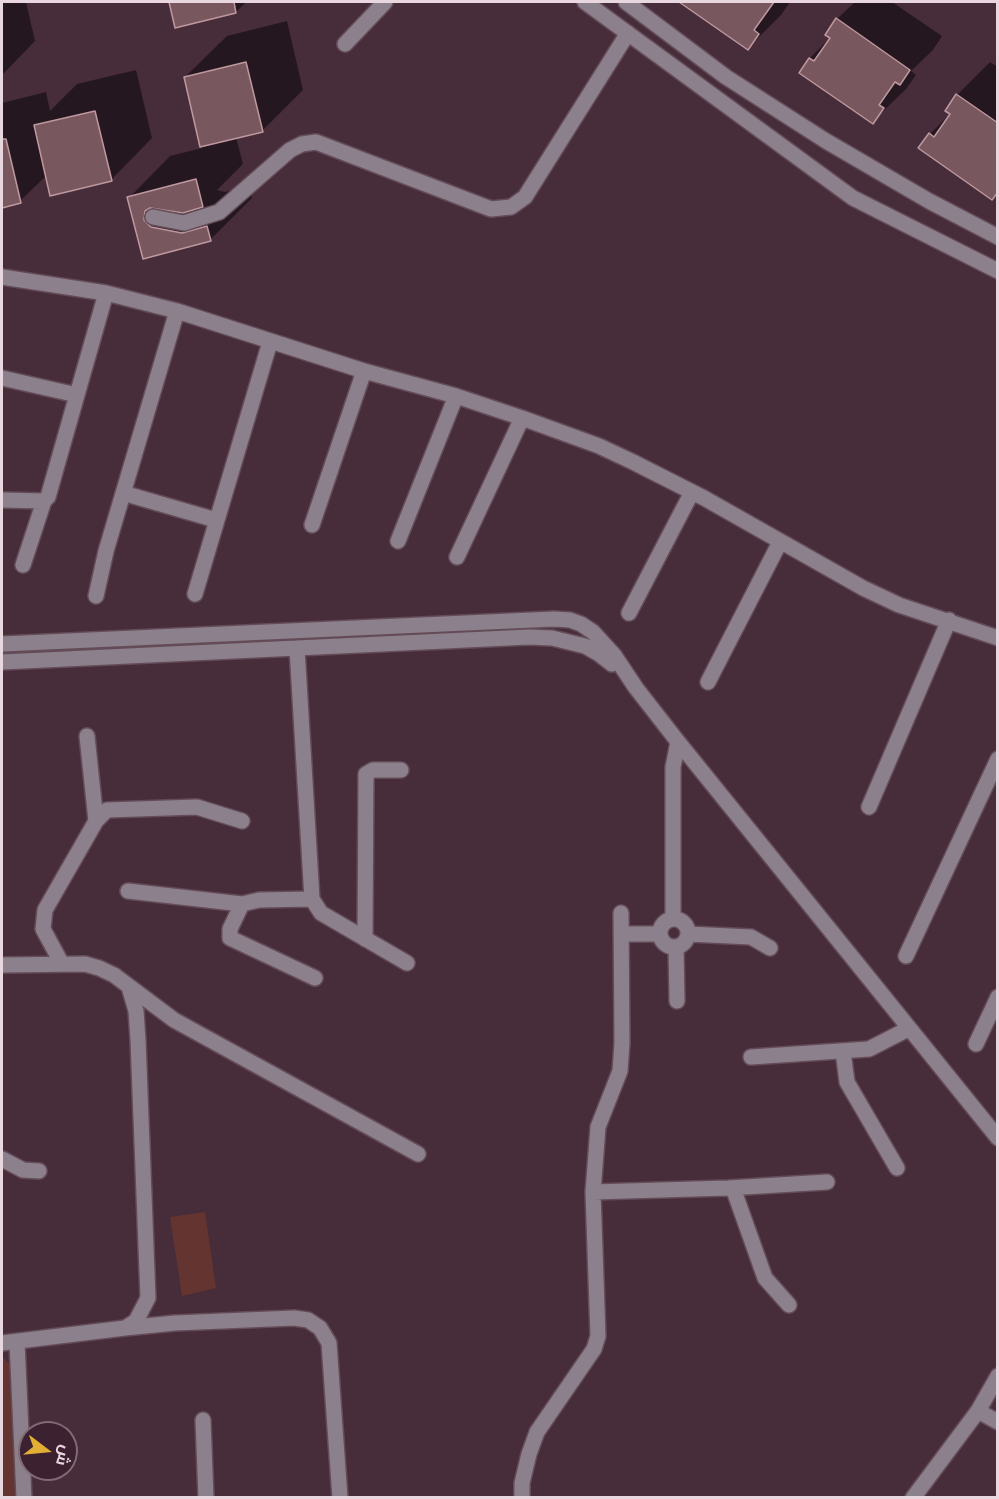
<!DOCTYPE html>
<html>
<head>
<meta charset="utf-8">
<style>
	body { margin:0 }
	#map { position:relative; width:999px; height:1499px; overflow:hidden; background:#472c3a; font-family:Signika,Cairo,sans-serif }
	canvas { display:block }
	.frame { position:absolute; inset:0; border:3px solid #e9d7df; pointer-events:none }
	.north { position:absolute; left:18px; top:1421px; width:60px; height:60px; box-sizing:border-box; background:#3c2230; border:2px solid #816a76; border-radius:50%; rotate:106deg; font-size:16px; font-weight:700; line-height:24px; text-align:center; color:#e9d7df }
	.north::after { content:''; display:block; margin:auto; width:21px; height:27px; background:#e2af34; clip-path:polygon(50% 0,100% 100%,50% 72%,0 100%) }
</style>
</head>
<body>
<div id="map">
<canvas width="999" height="1499"></canvas>
<div class="frame"></div>
<div class="north">ش</div>
</div>
<script>
const c = document.querySelector('canvas').getContext('2d');
c.lineJoin = 'round';
function fill(path, color) { c.fillStyle = color; c.fill(path, 'evenodd'); }
const shape = rows => new Path2D(rows.map(r => 'M' + r).join(''));
function trace(path, color, width, dash) { c.strokeStyle = color; c.lineWidth = width; c.lineCap = dash ? 'butt' : 'round'; c.setLineDash(dash || []); c.stroke(path); }
const green = shape([
	[205,1212,216,1288,182,1296,170,1217],
	[2,1357,10,1364,15,1497,2,1497]
]);
const shadow = shape([
	[2,2,26,2,35,41,2,75],
	[170,2,246,2,236,12,176,26],
	[681,2,790,2,781,15,748,48],
	[855,2,892,2,942,36,933,50,911,71,916,75,906,89,872,122,801,72,810,58,831,37,837,19],
	[287,21,303,90,262,131,236,137,243,164,217,190,225,192,249,185,252,198,210,240,144,257,129,198,170,156,202,148,185,77,227,36],
	[990,62,998,67,998,193,930,134,951,113,957,95],
	[136,70,152,138,111,180,47,175,20,201,2,206,2,103,46,92,50,111,77,84]
]);
const building = shape([
	[169,2,234,2,236,13,175,28,169,2],
	[679,2,774,2,754,30,759,34,748,50,679,2],
	[836,18,910,70,900,85,895,82,879,105,884,108,873,124,799,73,809,58,814,61,830,38,825,35,836,18],
	[246,62,263,132,200,147,184,77,246,62],
	[956,94,998,123,998,192,992,200,918,148,929,133,934,137,950,114,945,111,956,94],
	[95,111,112,181,50,196,34,125,95,111],
	[2,139,6,139,21,203,2,208,2,139],
	[196,179,203,207,183,213,150,208,145,211,144,220,151,227,182,233,207,226,211,241,143,259,127,197,196,179]
]);
const minor = shape([
	[585,2,853,198,998,271],
	[626,2,726,77,826,141,929,201,998,237],
	[345,44,385,2],
	[153,217,184,223,219,212,290,150,302,144,316,142,491,209,511,207,525,197,628,33],
	[2,277,106,293,177,311,364,371,456,396,522,418,599,446,633,462,704,498,863,588,899,605,998,638],
	[2,378,77,395],
	[123,493,216,520],
	[2,500,44,501,48,497,106,293],
	[312,525,364,371],
	[398,541,456,396],
	[457,557,522,418],
	[23,565,44,501],
	[195,594,270,342],
	[96,596,106,551,177,311],
	[629,613,692,492],
	[2,644,554,619,570,620,581,624,593,632,614,655,636,688,675,738,998,1138],
	[297,648,312,899,321,913,407,963],
	[2,662,529,637,552,638,585,646,599,654,612,664],
	[708,682,780,542],
	[87,736,96,821],
	[869,807,949,620],
	[128,891,242,904,259,900,312,899],
	[242,904,230,929,230,938,315,978],
	[673,919,673,767,678,742],
	'660 933a14 14 0 1 1 28 0a14 14 0 1 1-28 0Z',
	[621,934,660,934],
	[688,934,751,937,770,948],
	[365,939,366,774,373,770,401,770],
	[676,947,677,1001],
	[906,956,998,759],
	[62,964,43,929,45,910,96,821,107,810,197,807,242,821],
	[2,965,85,964,99,968,114,975,174,1020,418,1154],
	[976,1044,998,997],
	[843,1051,847,1082,897,1168],
	[751,1057,869,1049,908,1029],
	[2,1159,23,1170,39,1171],
	[733,1188,765,1278,789,1305],
	[593,1192,728,1188,827,1182],
	[125,1328,175,1323,294,1318,308,1320,320,1328,329,1343,340,1498],
	[17,1342,24,1498],
	[2,1343,125,1328,136,1321,148,1298,138,1040,136,1011,129,987],
	[978,1411,998,1422],
	[203,1420,206,1498],
	[522,1498,522,1483,529,1454,537,1432,594,1349,598,1336,593,1192,598,1127,620,1071,622,1043,621,913],
	[913,1498,978,1411,998,1376]
]);
fill(green, '#643430');
fill(shadow, '#0007');
fill(building, '#79575e');
trace(building, '#be989f', 1.5);
trace(minor, '#644b58', 18);
trace(minor, '#8b808b', 15);
</script>
</body>
</html>
